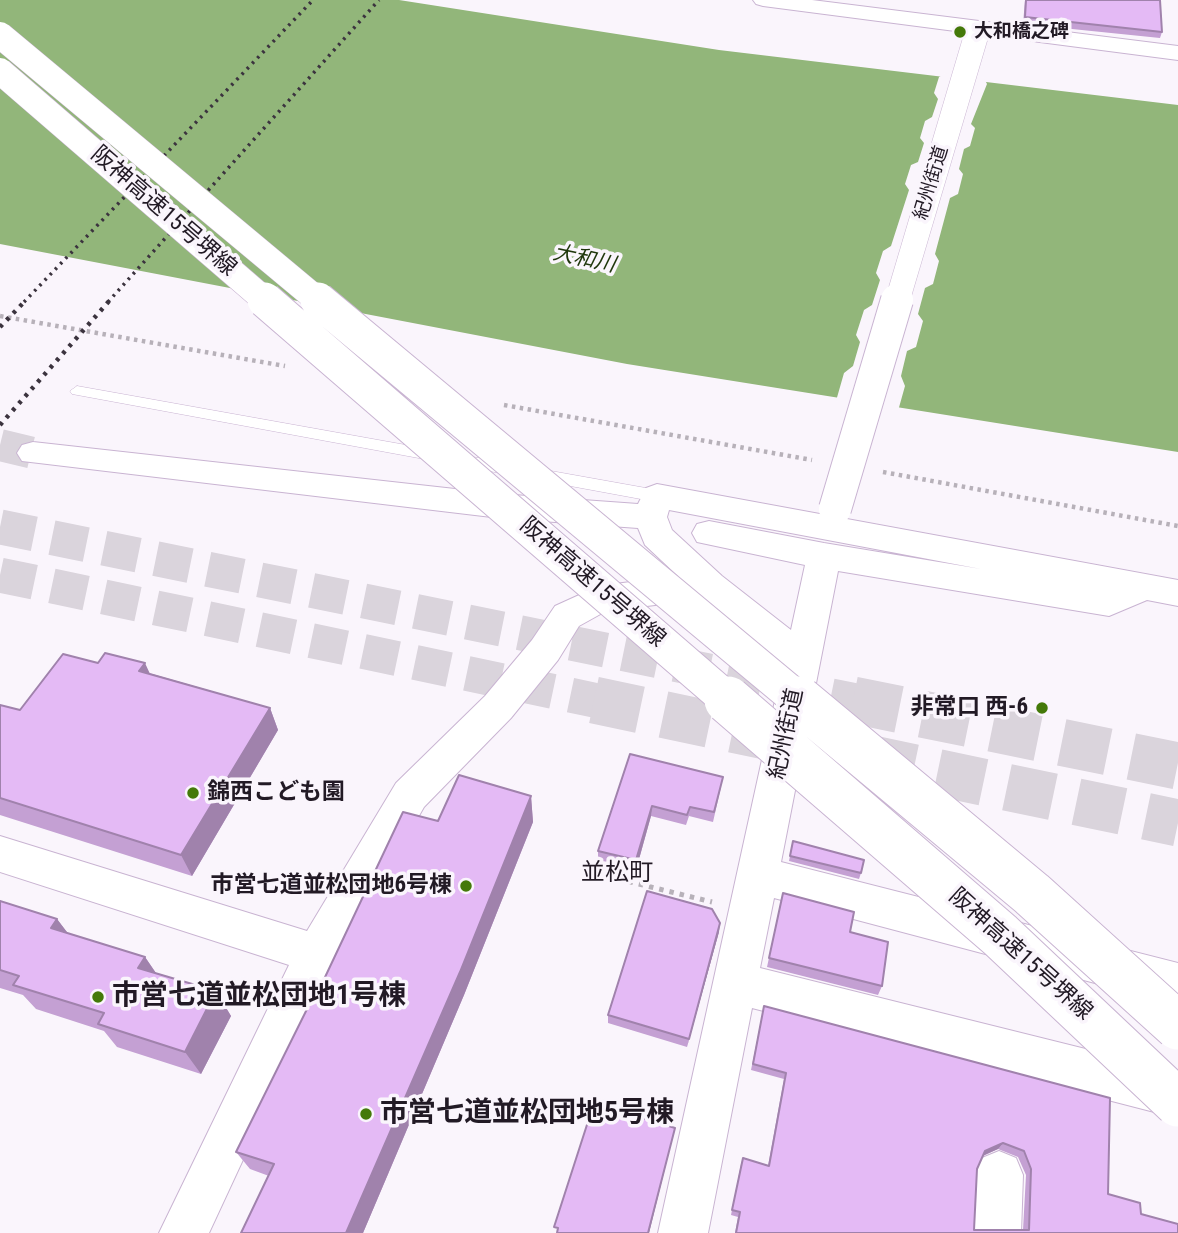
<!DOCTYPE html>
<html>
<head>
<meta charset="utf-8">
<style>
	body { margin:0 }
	canvas { display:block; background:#faf5fc }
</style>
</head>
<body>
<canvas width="1178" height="1233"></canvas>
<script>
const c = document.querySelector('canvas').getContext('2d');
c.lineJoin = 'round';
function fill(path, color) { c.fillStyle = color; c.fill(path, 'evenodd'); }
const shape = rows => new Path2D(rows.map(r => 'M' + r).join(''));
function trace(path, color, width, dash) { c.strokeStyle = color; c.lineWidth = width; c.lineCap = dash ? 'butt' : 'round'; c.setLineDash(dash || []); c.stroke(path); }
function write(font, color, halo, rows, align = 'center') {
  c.font = font + ' "Roboto Condensed","Noto Sans JP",sans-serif'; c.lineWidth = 7; c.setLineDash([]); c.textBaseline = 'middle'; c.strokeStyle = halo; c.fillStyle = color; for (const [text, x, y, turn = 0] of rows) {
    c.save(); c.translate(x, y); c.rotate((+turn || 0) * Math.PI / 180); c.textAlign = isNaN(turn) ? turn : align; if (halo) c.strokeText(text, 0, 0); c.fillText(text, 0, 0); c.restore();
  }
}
const water = shape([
	[0,0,399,0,719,50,1178,105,1178,452,627,364,0,244]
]);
const pier = shape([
	[946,73,984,78,987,84,971,124,975,128,970,146,964,149,959,169,963,174,958,194,950,198,935,254,939,261,933,284,925,288,918,314,923,321,916,347,907,351,901,376,905,386,898,411,836,401,844,373,853,366,860,342,856,335,864,310,872,305,880,280,876,273,883,251,891,246,909,190,905,184,911,165,918,162,924,143,920,138,925,121,932,117,938,99,934,93,939,77]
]);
const streetTunnel = shape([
	[0,445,33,453]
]);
const highwayTunnelFar1 = shape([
	[0,527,861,702],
	[0,575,603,702]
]);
const highwayTunnel = shape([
	[594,700,775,738],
	[853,700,1178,766],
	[868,758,1178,823]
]);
const pathFar1 = shape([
	[0,316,285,366],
	[504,405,812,460],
	[883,472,1178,526]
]);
const path = shape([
	[598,874,712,902]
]);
const lane = shape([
	[77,386,657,490,665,496,657,502,72,394,70,391,77,386]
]);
const street = shape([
	[753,0,812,0,1178,46,1178,60,763,6,756,4,753,0],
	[33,442,500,494,638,504,646,488,657,484,1178,580,1178,606,1147,600,1109,616,838,571,781,862,1178,963,1178,1005,774,898,760,968,1166,1069,1178,1074,1178,1110,1166,1115,752,1008,708,1233,658,1233,783,664,704,599,606,611,579,626,558,660,511,718,424,807,332,968,209,1233,159,1233,289,965,0,872,0,836,307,931,396,783,485,696,532,640,555,606,599,586,678,576,645,545,638,528,500,518,22,461,17,453,22,445,33,442],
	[669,510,981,569,824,543,709,521,697,524,692,533,697,542,805,565,791,630,722,576,672,530,667,517,669,510],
	[999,1151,1016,1158,1023,1175,1021,1233,971,1233,975,1175,982,1158,999,1151]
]);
const railFar1 = shape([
	[24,302,313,0],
	[108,302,379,0]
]);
const rail = shape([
	[0,327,26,300],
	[0,425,110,300]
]);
const streetBridgeFar1 = shape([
	[897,302,976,36]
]);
const streetBridge = shape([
	[835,509,897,300]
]);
const highwayBridgeFar2 = shape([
	[0,35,320,302],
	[0,71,267,302]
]);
const highwayBridgeFar1 = shape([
	[265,300,730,702],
	[318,300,801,702]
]);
const highwayBridge = shape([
	[728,700,1000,935,1178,1103],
	[799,700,1032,894,1178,1026]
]);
const wall = shape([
	[1025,0,1160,0,1162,32,1160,38,1023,24],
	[98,663,149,673,270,708,278,730,192,876,0,815,0,705,20,710],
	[630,754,721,787,713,822,689,816,686,825,651,816,636,870,598,860,598,851],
	[531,796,533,822,464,995,363,1233,241,1233,269,1176,250,1169,236,1152,318,992],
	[793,841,861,873,859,879,789,861],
	[783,893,850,932,882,986,878,995,767,967],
	[0,901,57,919,68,934,145,957,156,973,216,991,231,1016,201,1074,117,1047,104,1031,36,1009,23,995,0,988],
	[719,932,687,1047,608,1023,608,1015],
	[764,1006,1108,1194,1141,1214,1178,1233,735,1233,738,1217,731,1215,741,1164,743,1158,768,1166,784,1079,751,1070],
	[998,1149,1018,1157,1026,1175,1023,1230,974,1230,977,1169,983,1156]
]);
const shadedWall = shape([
	[145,663,156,687,139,671],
	[270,708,278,730,192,876,181,855],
	[531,796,533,822,464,995,363,1233,346,1233],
	[652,806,651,816,636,870,636,860],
	[57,919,77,945,51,928],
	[720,923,719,932,687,1047,689,1039],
	[145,957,162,982,138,968],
	[216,991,231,1016,201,1074,185,1052],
	[675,1128,649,1233,648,1233],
	[1003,1143,998,1149,980,1157,985,1151]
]);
const building = shape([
	[1026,0,1160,0,1162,32,1025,17,1026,0],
	[105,653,145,663,139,671,270,708,181,855,0,798,0,705,20,710,63,654,98,663,105,653],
	[630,754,723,777,714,812,690,807,687,815,652,806,636,860,598,851,630,754],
	[459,775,531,796,460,972,346,1233,241,1233,274,1164,236,1152,316,991,318,992,403,812,438,821,459,775],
	[793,841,864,860,861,873,790,856,793,841],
	[647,891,712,909,720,923,689,1039,608,1015,647,891],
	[783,893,854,912,850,932,888,942,882,986,769,958,783,893],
	[0,901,57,919,51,928,145,957,138,968,216,991,185,1052,98,1024,104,1013,13,985,19,976,0,970,0,901],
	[764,1006,1110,1098,1108,1194,1140,1203,1141,1214,1178,1224,1178,1233,736,1233,740,1212,732,1210,743,1158,769,1166,786,1073,753,1064,764,1006],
	[1003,1143,1024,1151,1031,1169,1029,1230,974,1230,977,1169,985,1151,1003,1143],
	[594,1103,675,1128,648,1233,557,1233,558,1228,554,1227,594,1103]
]);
const markers = [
	[960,32,7,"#447909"],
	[1042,708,7,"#447909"],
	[193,793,7,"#447909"],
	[466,886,7,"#447909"],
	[98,997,7,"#447909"],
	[366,1114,7,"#447909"]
];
const farPoinames = [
	["大和橋之碑",974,32]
];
const farStreetnames = [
	["紀州街道",932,183,-73]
];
const farWaternames = [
	["大和川",584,260,12]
];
const streetNames = [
	["阪神高速15号堺線",163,212,41],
	["阪神高速15号堺線",592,583,41],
	["紀州街道",787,734,-78],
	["阪神高速15号堺線",1020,955,42]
];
const poiNames = [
	["非常口 西-6",1028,708],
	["錦西こども園",207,793,"left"],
	["市営七道並松団地6号棟",452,886]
];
const neighbourhoodNames = [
	["並松町",617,874]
];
const nearPoinames = [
	["市営七道並松団地1号棟",112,997],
	["市営七道並松団地5号棟",380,1114]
];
fill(water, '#92b67a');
fill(pier, '#faf5fc');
trace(streetTunnel, '#dad4dc', 32, [32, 16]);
trace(highwayTunnelFar1, '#dad4dc', 35, [35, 18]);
trace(highwayTunnel, '#dad4dc', 47, [47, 24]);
trace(lane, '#c9b4d2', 1);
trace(street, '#c9b4d2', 2);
trace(pathFar1, '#b7b1b9', 4.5, [3.5, 4.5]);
trace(path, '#b7b1b9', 5, [4.5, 6]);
fill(lane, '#fff');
fill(street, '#fff');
trace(railFar1, '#3b333e', 3.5, [2.5, 5]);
trace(rail, '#3b333e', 4.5, [3.5, 6]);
trace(streetBridgeFar1, '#c9b4d2', 25, []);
trace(streetBridge, '#c9b4d2', 34, []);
trace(highwayBridgeFar2, '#c9b4d2', 27, []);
trace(highwayBridgeFar1, '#c9b4d2', 37, []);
trace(highwayBridge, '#c9b4d2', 49, []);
trace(streetBridgeFar1, '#fff', 24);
trace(streetBridge, '#fff', 32);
trace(highwayBridgeFar2, '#fff', 26);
trace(highwayBridgeFar1, '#fff', 35);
trace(highwayBridge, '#fff', 47);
fill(wall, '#c4a0d3');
fill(shadedWall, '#a082ac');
fill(building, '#e4baf5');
trace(building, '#a082ac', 2);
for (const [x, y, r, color] of markers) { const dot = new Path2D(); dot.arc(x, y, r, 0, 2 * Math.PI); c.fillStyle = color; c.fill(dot); trace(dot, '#faf5fc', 2.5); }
write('bold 19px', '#221a25', '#faf5fc', farPoinames, 'left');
write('19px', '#221a25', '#faf5fc', farStreetnames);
write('italic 21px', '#1f360b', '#faf5fc', farWaternames);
write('23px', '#221a25', '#faf5fc', streetNames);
write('bold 23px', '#221a25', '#faf5fc', poiNames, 'right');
write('24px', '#221a25', '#faf5fc', neighbourhoodNames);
write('bold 28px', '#221a25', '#faf5fc', nearPoinames, 'left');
</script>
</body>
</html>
